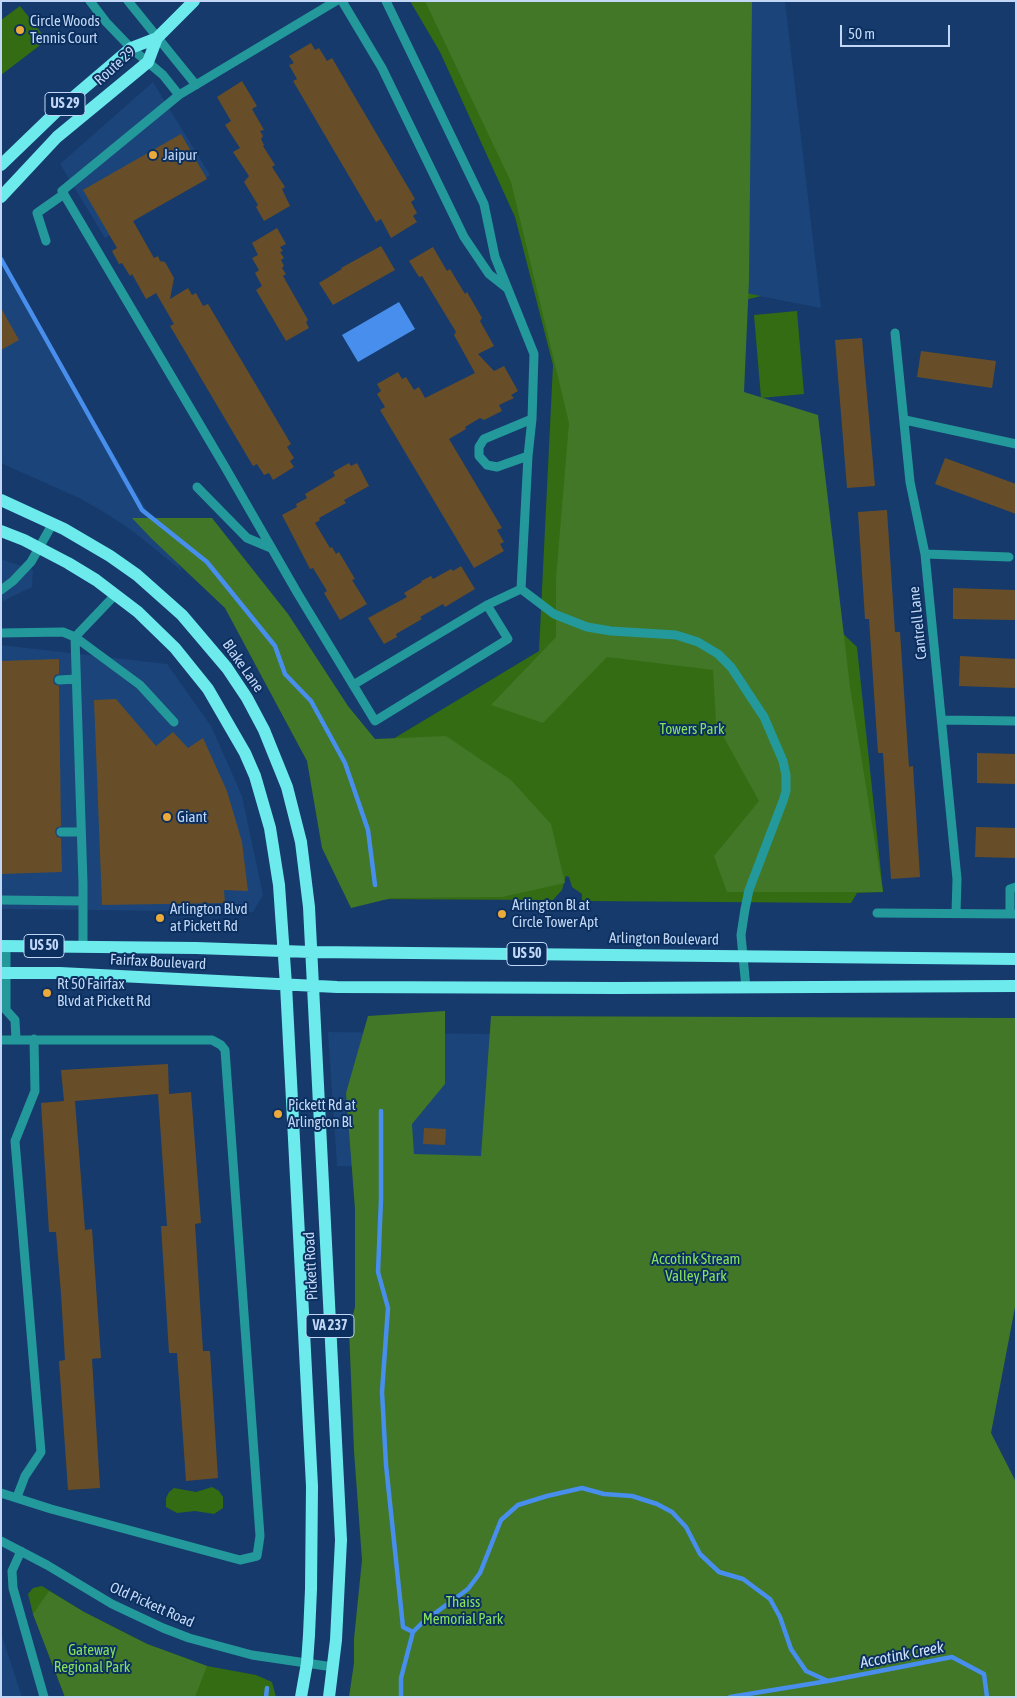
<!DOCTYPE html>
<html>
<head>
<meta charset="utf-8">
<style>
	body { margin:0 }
	#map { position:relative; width:1017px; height:1698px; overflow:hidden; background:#163a6b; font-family:"Asap Condensed",sans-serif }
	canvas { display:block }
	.frame { position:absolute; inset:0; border:2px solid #c2d7f5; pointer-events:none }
	.scale { position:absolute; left:840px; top:25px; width:110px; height:22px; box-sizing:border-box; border:2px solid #c2d7f5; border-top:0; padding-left:6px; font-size:15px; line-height:18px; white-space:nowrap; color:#c2d7f5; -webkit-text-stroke:4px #0b2f5f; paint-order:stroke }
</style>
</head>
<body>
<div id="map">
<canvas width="1017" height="1698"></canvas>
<div class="frame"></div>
<div class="scale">50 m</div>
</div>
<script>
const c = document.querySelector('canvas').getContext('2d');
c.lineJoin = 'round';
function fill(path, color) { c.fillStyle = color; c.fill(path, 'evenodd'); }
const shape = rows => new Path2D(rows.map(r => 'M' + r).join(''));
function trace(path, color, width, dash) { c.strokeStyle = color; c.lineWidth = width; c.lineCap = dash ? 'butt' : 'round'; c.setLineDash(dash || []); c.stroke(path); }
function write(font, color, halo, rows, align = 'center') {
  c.font = font + ' "Asap Condensed",sans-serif'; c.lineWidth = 4; c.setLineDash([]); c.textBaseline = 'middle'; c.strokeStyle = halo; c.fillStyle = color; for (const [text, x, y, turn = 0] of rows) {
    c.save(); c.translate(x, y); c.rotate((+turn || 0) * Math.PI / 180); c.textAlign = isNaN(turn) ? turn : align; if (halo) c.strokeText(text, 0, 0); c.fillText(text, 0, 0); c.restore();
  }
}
const built = shape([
	[587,1,785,1,821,308,697,284],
	[153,82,210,175,105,238,60,164],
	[1,262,183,572,134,532,107,514,81,499,1,463],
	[1,559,33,570,32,587,1,602],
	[1,645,167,664,211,726,242,796,263,895,253,912,1,909],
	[328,1032,496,1034,494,1170,337,1166],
	[1,1633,22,1697,1,1697]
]);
const green = shape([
	[410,1,587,1,697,283,761,296,708,309,813,605,857,647,883,892,857,893,851,903,582,901,582,894,572,887,569,877,566,876,562,890,553,900,359,899,315,786,539,651,553,365,515,217,440,52],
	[20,6,47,40,1,75,1,20],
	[797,311,804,394,761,398,754,315],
	[212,1487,219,1491,223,1497,223,1508,214,1514,195,1511,177,1513,166,1507,166,1498,169,1492,174,1488,196,1492],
	[42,1586,84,1612,147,1644,207,1666,256,1675,272,1682,276,1697,65,1697,33,1614,28,1594,33,1588]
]);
const forest = shape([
	[425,1,752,1,749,280,744,392,818,415,850,687,883,892,727,892,714,856,759,801,716,723,713,670,607,657,543,723,491,705,556,637,556,578,569,423,511,182],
	[132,518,212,518,288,614,348,706,375,739,446,736,511,780,551,824,565,883,502,897,392,898,351,908,322,848,307,761,225,608,151,538],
	[445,1011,445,1084,412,1124,414,1154,481,1156,491,1016,1016,1018,1016,1302,991,1433,1016,1482,1016,1697,349,1697,354,1663,354,1639,362,1560,354,1451,349,1330,355,1307,355,1209,346,1093,368,1016],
	[49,1591,84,1612,147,1644,207,1666,195,1697,65,1697,33,1614]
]);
const water = shape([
	[399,302,415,329,358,362,342,335]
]);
const stream = shape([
	[1,259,142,510,207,562,275,646,285,674,311,701,345,763,368,830,375,885],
	[381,1111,381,1199,378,1272,388,1308,382,1392,386,1465,403,1627,413,1632],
	[266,1697,267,1688],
	[401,1697,401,1678,413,1632,423,1622,468,1589,480,1573,501,1520,518,1505,547,1496,582,1488,604,1494,632,1496,657,1504,672,1512,686,1527,700,1554,719,1572,743,1579,770,1599,780,1617,791,1649,806,1671,828,1681,952,1657,984,1674,987,1697],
	[730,1697,828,1681]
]);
const building = shape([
	[311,43,315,50,319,48,327,61,332,58,415,199,411,202,417,213,413,216,417,222,391,238,381,219,376,222,293,81,297,79,289,65,294,63,289,56],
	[242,81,257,106,252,109,264,130,260,131,263,136,261,139,264,145,263,146,275,165,272,167,285,187,282,189,290,206,264,221,256,207,258,205,244,182,249,176,233,152,240,148,225,125,231,121,217,97],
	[181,134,207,179,133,221,154,258,158,256,160,261,165,262,174,278,170,299,188,288,192,295,196,293,203,306,208,304,291,444,287,447,294,458,290,461,294,467,273,480,269,473,264,475,257,464,253,466,170,326,174,324,156,293,146,299,132,274,130,276,122,263,119,264,112,251,117,248,83,190],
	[277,228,286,244,280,247,283,251,280,252,284,258,281,260,284,266,282,268,286,274,283,276,308,320,306,322,309,328,286,341,256,290,262,286,255,273,259,270,252,258,258,255,252,243],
	[381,246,395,270,333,305,319,283,342,269,341,268],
	[433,247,447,271,450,269,465,294,467,292,482,318,480,321,494,346,478,354,494,371,504,366,518,391,511,395,514,398,499,405,502,411,484,420,480,418,465,427,466,429,449,439,502,528,497,530,504,542,500,544,504,551,474,568,380,410,385,407,377,394,381,391,377,384,398,372,402,379,406,377,414,390,419,387,425,398,475,373,454,335,456,332,422,276,419,277,409,261],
	[1,308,19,340,1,350],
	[862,338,875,486,847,488,835,340],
	[921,351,996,361,992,388,917,377],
	[945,458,1016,484,1016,514,935,484],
	[349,463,351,466,357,463,369,486,344,500,346,503,319,518,320,520,315,523,330,548,332,547,336,554,339,552,355,579,352,580,367,604,340,620,324,593,327,591,313,568,310,569,282,515,297,507,296,504,307,498,305,494,335,476,333,472],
	[887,510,895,632,900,632,909,767,913,766,920,877,891,879,883,753,878,753,869,619,865,619,858,512],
	[461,566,475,589,445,607,443,604,420,617,422,619,396,634,397,637,384,644,368,618,407,597,404,593,422,582,421,581,431,576,433,579,451,569,453,571],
	[953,588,1016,590,1016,620,953,619],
	[960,656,1016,659,1016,688,959,686],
	[59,659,59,674,55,675,53,680,54,684,59,686,61,826,56,828,55,832,57,837,61,838,62,872,1,874,1,661],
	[116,699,156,746,173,732,188,748,203,738,227,791,242,842,248,891,224,890,225,903,102,905,94,700],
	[977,753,1016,754,1016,784,977,783],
	[976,827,1016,828,1016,858,975,857],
	[168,1064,169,1094,191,1092,201,1223,195,1224,203,1351,210,1351,218,1478,186,1481,177,1353,169,1353,161,1226,167,1226,158,1094,75,1101,85,1230,92,1229,101,1358,92,1359,100,1488,68,1490,59,1361,65,1360,61,1294,56,1232,49,1232,41,1103,64,1101,61,1070],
	[424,1128,446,1129,445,1145,423,1144]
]);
const minor = shape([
	[90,1,106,22,131,48,163,75,179,95],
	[128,1,196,85],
	[336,1,179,95,62,191,225,467,298,594,375,721,508,639,487,605],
	[342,1,382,68,464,237,489,274,508,289],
	[46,241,37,213,64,194],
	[895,333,910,482,925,554,957,879,956,913],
	[905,420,1016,444],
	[528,456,497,467,487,465,479,456,479,447,484,439,532,419],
	[197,487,247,538,271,548],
	[925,554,1009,557],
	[521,589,554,614,587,627,611,631,676,635,698,642,718,654,731,667,764,717,783,761,786,775,786,791,783,801,749,890,745,909,741,935,746,988],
	[1,590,13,581,31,562,53,523],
	[1,633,63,632,75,637,140,685,174,722],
	[59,680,76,679],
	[353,685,487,605,521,589,528,456,532,419,534,354,495,257,484,204,386,1],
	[942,720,1016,721],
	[61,832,81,832],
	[1,900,83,901],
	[877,913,1016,914],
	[1010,914,1010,889,1016,887],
	[6,946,6,1010,15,1020,16,1039],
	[83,947,83,883,75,637,116,594],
	[1,1040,212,1040,221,1045,225,1050,260,1536,257,1556,240,1560,51,1509,1,1493],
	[17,1497,25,1476,41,1452,15,1141,35,1091,34,1039],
	[1,1541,47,1565,112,1604,163,1628,189,1638,252,1655,333,1667],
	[21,1551,12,1571,13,1588,44,1697]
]);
const major = shape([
	[1,165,56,112,131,48,157,38,194,1],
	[1,197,57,137,148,62,157,38],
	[1,500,64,529,110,556,137,575,182,615,227,668,247,698,264,730,287,787,301,842,309,907,341,1540,336,1640,329,1697],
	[1,531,24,540,68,563,96,580,138,612,175,648,208,689,245,753,255,776,270,828,279,885,286,985,312,1486,311,1589,309,1635,307,1663,301,1697],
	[1,946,196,948,311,952,1016,959],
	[1,973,60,973,337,987,617,988,1016,986]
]);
const markers = [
	[20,30,5,"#ebaa39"],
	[153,155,5,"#ebaa39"],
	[167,817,5,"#ebaa39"],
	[502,914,5,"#ebaa39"],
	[160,918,5,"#ebaa39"],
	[47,993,5,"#ebaa39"],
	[278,1114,5,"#ebaa39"]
];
const shields = [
	[65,104,40],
	[44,946,40],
	[527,954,40],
	[330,1326,48]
];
const shieldNames = [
	["US 29",65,104],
	["US 50",44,946],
	["US 50",527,954],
	["VA 237",330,1326]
];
const poiNames = [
	["Circle Woods",30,21],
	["Tennis Court",30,38],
	["Jaipur",163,155],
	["Giant",177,817],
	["Arlington Bl at",512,905],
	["Circle Tower Apt",512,922],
	["Arlington Blvd",170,909],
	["at Pickett Rd",170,926],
	["Rt 50 Fairfax",57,984],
	["Blvd at Pickett Rd",57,1001],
	["Pickett Rd at",288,1105],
	["Arlington Bl",288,1122]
];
const streetNames = [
	["Route 29",115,66,-42],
	["Cantrell Lane",918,623,-96],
	["Blake Lane",243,666,55],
	["Arlington Boulevard",664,939,1],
	["Fairfax Boulevard",158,962,3],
	["Pickett Road",311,1266,-93],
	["Old Pickett Road",152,1605,24]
];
const parkNames = [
	["Towers Park",692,729],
	["Accotink Stream",696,1259],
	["Valley Park",696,1276],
	["Thaiss",463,1602],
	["Memorial Park",463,1619],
	["Gateway",92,1650],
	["Regional Park",92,1667]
];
const waterNames = [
	["Accotink Creek",902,1655,-11]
];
fill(built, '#1b447a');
fill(green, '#336c12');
fill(forest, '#417726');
fill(water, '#488eec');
trace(stream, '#488eec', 4.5);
fill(building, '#674e28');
trace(minor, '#24999b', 9);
trace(major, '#6deaec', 12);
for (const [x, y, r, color] of markers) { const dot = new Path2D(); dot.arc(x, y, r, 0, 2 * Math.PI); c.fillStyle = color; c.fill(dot); trace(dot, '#0b2f5f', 2); }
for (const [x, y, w] of shields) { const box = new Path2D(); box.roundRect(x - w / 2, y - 11.5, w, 23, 4); c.fillStyle = '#0b2f5f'; c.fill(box); trace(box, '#c2d7f5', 1); }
write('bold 14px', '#c2d7f5', null, shieldNames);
write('15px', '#c2d7f5', '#0b2f5f', poiNames, 'left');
write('15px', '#c2d7f5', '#0b2f5f', streetNames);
write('15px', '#87e05c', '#0b2f5f', parkNames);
write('italic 16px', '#d0e1f9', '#0b2f5f', waterNames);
</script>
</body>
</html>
